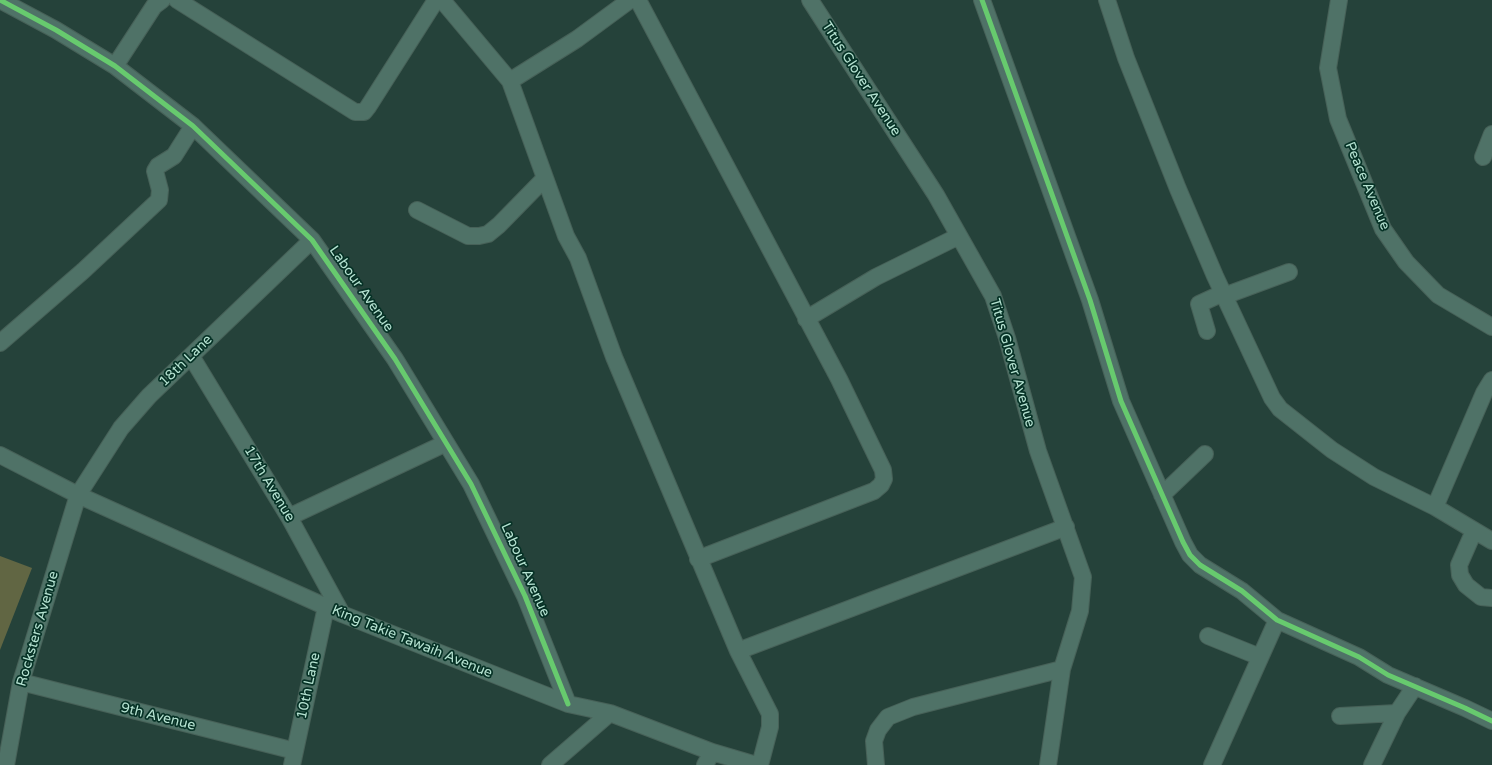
<!DOCTYPE html>
<html>
<head>
<meta charset="utf-8">
<style>
	body { margin:0 }
	canvas { display:block; background:#25423a }
</style>
</head>
<body>
<canvas width="1492" height="765"></canvas>
<script>
const c = document.querySelector('canvas').getContext('2d');
c.lineJoin = 'round';
function fill(path, color) { c.fillStyle = color; c.fill(path, 'evenodd'); }
const shape = rows => new Path2D(rows.map(r => 'M' + r).join(''));
function trace(path, color, width, dash) { c.strokeStyle = color; c.lineWidth = width; c.lineCap = dash ? 'butt' : 'round'; c.setLineDash(dash || []); c.stroke(path); }
function write(font, color, halo, rows, align = 'center') {
  c.font = font + ' "Varela Round",sans-serif'; c.lineWidth = 3.5; c.setLineDash([]); c.textBaseline = 'middle'; c.strokeStyle = halo; c.fillStyle = color; for (const [text, x, y, turn = 0] of rows) {
    c.save(); c.translate(x, y); c.rotate((+turn || 0) * Math.PI / 180); c.textAlign = isNaN(turn) ? turn : align; if (halo) c.strokeText(text, 0, 0); c.fillText(text, 0, 0); c.restore();
  }
}
const green = shape([
	[0,556,32,568,0,650]
]);
const minor = shape([
	[0,0,56,30,115,66,193,126,312,240,395,359,471,484,525,596,568,704],
	[177,0,355,112,364,112,368,107,436,0],
	[442,0,510,81,566,236,578,258,614,357,738,651,770,714,770,727,760,765],
	[638,0,839,379,883,470,884,479,881,485,874,491,698,559],
	[810,0,936,195,993,296,1007,338,1038,451,1083,577,1080,611,1062,669,1048,765],
	[982,0,1090,300,1121,401,1183,542,1190,555,1200,565,1242,591,1277,620,1359,657,1388,675,1465,708,1492,721],
	[1107,0,1126,58,1178,189,1215,276,1272,398,1280,409,1332,450,1374,477,1435,507,1492,541],
	[1339,0,1328,68,1338,119,1383,229,1406,262,1438,295,1492,327],
	[115,66,154,6,162,0],
	[510,81,577,39,630,0],
	[1483,157,1492,134],
	[417,210,468,236,479,236,488,234,499,225,545,178],
	[1224,296,1289,272],
	[806,319,876,277,959,236],
	[1207,331,1199,304,1223,293],
	[0,343,83,271,159,200,160,190,155,171,158,166,174,156,193,126],
	[191,356,289,517,342,614],
	[0,455,78,495,342,614,568,704,610,713,712,752,756,765],
	[1162,495,1205,454],
	[1435,507,1484,393,1492,380],
	[289,517,446,443],
	[1474,531,1459,565,1460,575,1466,585,1481,597,1492,598],
	[1208,636,1260,657],
	[738,651,1066,527],
	[21,682,295,751],
	[1340,716,1397,713],
	[6,765,21,682,78,495,121,428,149,396,312,240],
	[292,765,326,607],
	[550,765,610,713],
	[705,765,712,752],
	[876,765,874,741,878,730,888,717,913,707,1062,669],
	[1212,765,1277,620],
	[1372,765,1397,713,1415,686]
]);
const cycleway = shape([
	[0,0,56,30,115,66,193,126,312,240,395,359,471,484,525,596,568,704],
	[982,0,1090,300,1121,401,1183,542,1190,555,1200,565,1242,591,1277,620,1359,657,1388,675,1465,708,1492,721]
]);
const streetNames = [
	["Titus Glover Avenue",861,79,57],
	["Peace Avenue",1367,186,67],
	["Labour Avenue",361,289,55],
	["18th Lane",186,361,-44],
	["Titus Glover Avenue",1012,363,74],
	["17th Avenue",269,484,59],
	["Labour Avenue",525,570,66],
	["Rocksters Avenue",38,629,-74],
	["King Takie Tawaih Avenue",412,642,22],
	["10th Lane",309,686,-78],
	["9th Avenue",158,717,14]
];
fill(green, '#616643');
trace(minor, '#476158', 18);
trace(minor, '#4f7267', 16);
trace(cycleway, '#67ca6e', 5);
write('14px', '#b6e3d2', '#063226', streetNames);
</script>
</body>
</html>
